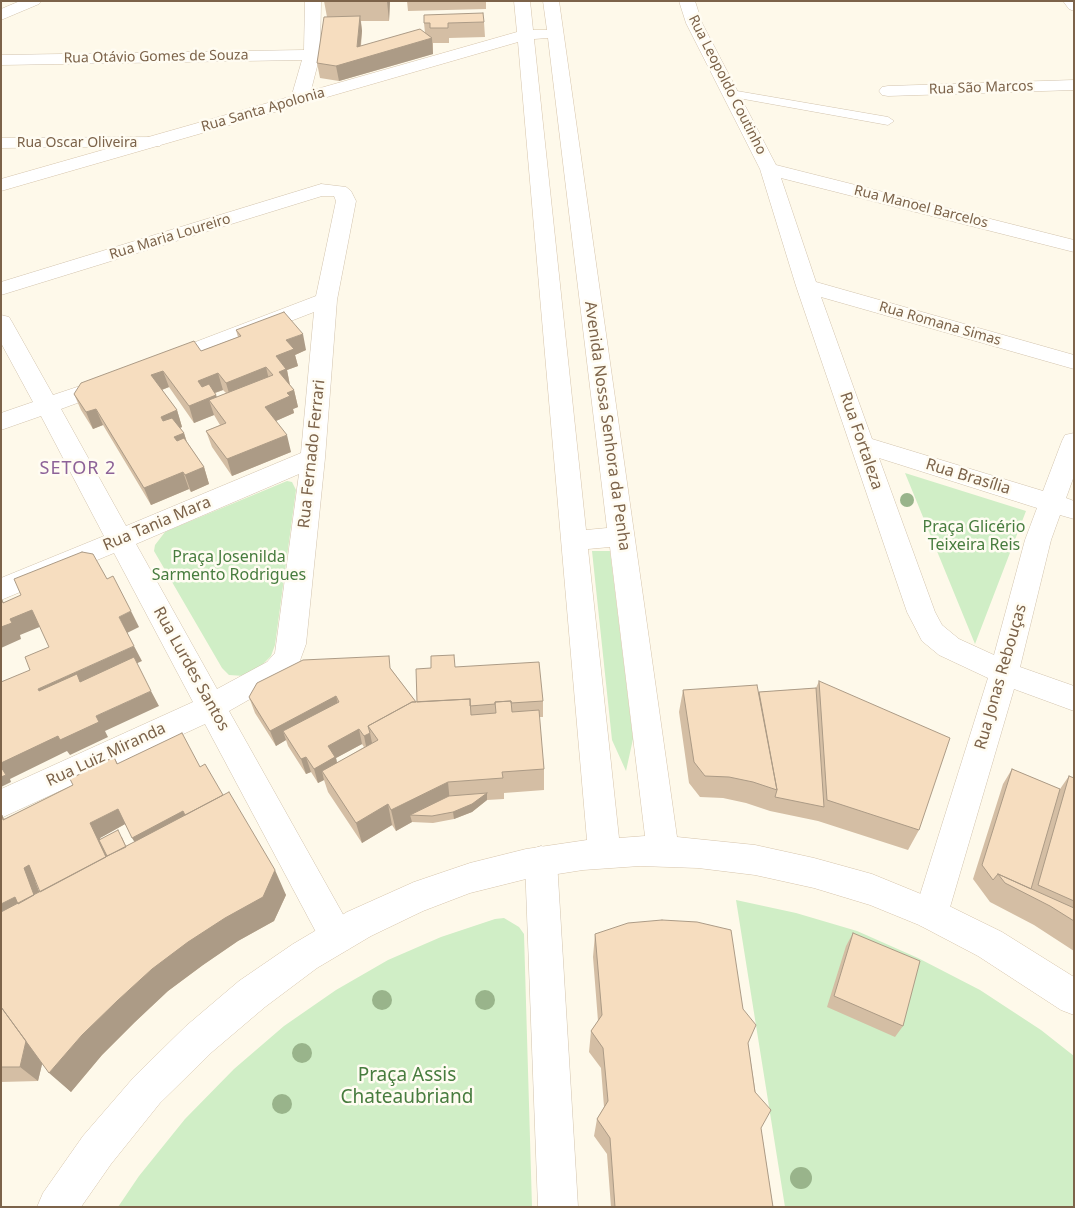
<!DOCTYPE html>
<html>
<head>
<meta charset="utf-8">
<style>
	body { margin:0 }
	#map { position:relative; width:1075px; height:1208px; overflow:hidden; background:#fef9ea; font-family:"Noto Sans",sans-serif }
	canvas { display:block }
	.frame { position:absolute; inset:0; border:2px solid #7c634a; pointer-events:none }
</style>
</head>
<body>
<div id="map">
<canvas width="1075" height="1208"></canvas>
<div class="frame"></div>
</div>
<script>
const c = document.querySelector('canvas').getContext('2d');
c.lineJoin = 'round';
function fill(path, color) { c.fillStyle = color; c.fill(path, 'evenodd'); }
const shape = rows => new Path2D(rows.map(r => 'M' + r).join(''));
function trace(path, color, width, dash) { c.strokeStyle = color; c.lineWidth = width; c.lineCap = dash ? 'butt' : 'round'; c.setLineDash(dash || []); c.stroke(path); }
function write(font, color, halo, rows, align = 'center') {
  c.font = font + ' "Noto Sans",sans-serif'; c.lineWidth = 5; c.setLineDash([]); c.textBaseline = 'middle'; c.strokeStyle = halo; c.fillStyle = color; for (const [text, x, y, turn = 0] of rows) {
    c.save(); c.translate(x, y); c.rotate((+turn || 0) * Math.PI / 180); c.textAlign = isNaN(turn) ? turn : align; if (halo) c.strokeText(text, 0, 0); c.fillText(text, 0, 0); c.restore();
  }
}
const green = shape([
	[905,473,1026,511,975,644],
	[287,481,292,482,296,490,275,645,271,656,262,665,244,676,229,675,222,668,154,551,155,545,165,532,174,528],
	[592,551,610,551,633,739,626,771,612,740],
	[736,900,796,913,857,931,918,958,980,990,1041,1030,1074,1056,1074,1207,785,1207],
	[504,918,519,927,524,934,532,1207,118,1207,139,1176,185,1119,234,1069,284,1026,336,990,388,960,441,937,495,919]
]);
const lane = shape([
	[731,90,888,117,894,121,888,125,727,96,725,94,727,92,731,90]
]);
const street = shape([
	[20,1,41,1,39,4,1,20,1,9,20,1],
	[305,1,321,1,320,55,309,98,306,102,300,103,294,102,291,98,302,60,1,65,1,55,304,50,305,1],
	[679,1,695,1,702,23,776,165,1074,240,1074,252,781,178,816,282,1074,355,1074,369,821,297,872,439,1043,491,1062,441,1065,435,1074,433,1074,476,1066,498,1074,501,1074,519,1060,515,1051,540,1020,667,1074,686,1074,711,1014,689,948,914,943,925,931,930,919,925,914,914,988,678,939,655,922,641,907,612,796,286,760,169,686,23,679,1],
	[879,458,1037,508,1025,540,994,655,959,639,942,625,935,612,879,458],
	[1063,1,1074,1,1074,11,1069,9,1063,1],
	[1074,80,1074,90,888,96,882,95,879,91,882,87,888,86,1074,80],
	[154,137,160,138,163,142,160,146,1,148,1,138,154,137],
	[321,184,346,187,351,191,356,201,337,300,325,458,306,644,298,666,287,678,229,711,349,925,354,937,349,949,337,954,325,949,205,724,1,818,1,789,193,702,114,553,1,600,1,578,104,536,41,416,1,430,1,413,33,402,1,343,1,315,9,317,12,322,53,395,110,376,118,378,122,383,118,388,61,409,126,526,301,453,314,312,172,367,164,369,156,367,153,362,156,357,316,296,336,201,334,196,322,196,1,295,1,282,321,184],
	[299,474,275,653,267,662,217,689,136,544,299,474],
	[541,846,553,850,557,861,578,1207,538,1207,525,861,529,850,541,846]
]);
const secondary = shape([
	[514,1,530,1,533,30,547,30,543,1,559,1,677,837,755,845,814,858,872,874,943,903,1002,932,1074,977,1074,1015,1061,1010,978,956,919,925,870,905,814,888,755,875,698,868,640,866,583,870,526,879,470,893,423,911,371,936,317,968,265,1007,212,1052,160,1103,111,1164,81,1207,37,1207,43,1193,83,1136,134,1077,186,1026,239,981,293,944,347,912,414,882,470,863,526,849,587,840,518,42,1,191,1,179,517,32,514,1],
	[548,38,607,528,586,530,534,39,548,38],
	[610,547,645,836,619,838,588,549,610,547]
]);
const trees = [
	[907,500,7],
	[382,1000,10],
	[485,1000,10],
	[302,1053,10],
	[282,1104,10],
	[801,1178,11]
];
const wall = shape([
	[324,1,390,1,389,21,361,21,362,31,361,46,425,33,424,23,484,22,485,37,449,38,449,43,433,43,433,54,339,81,320,78,317,63,327,17],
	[407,1,486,1,486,9,408,11],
	[236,330,306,350,295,355,298,366,287,370,290,385,294,390,298,407,293,409,294,413,276,421,291,452,232,476,212,447,206,431,220,425,214,415,194,423,169,387,162,390,177,410,182,427,180,428,184,433,187,442,204,467,209,484,191,492,189,489,151,505,103,425,93,429,81,410,74,394,201,351,238,337],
	[223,390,226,393,217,397,215,393],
	[456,667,543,701,543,717,539,717,544,769,544,790,504,793,504,799,487,800,472,812,454,819,433,823,412,822,396,831,392,825,362,843,328,792,324,780,318,783,311,772,306,774,288,746,286,740,276,746,255,713,249,697,391,669,416,702,417,702],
	[362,744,364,747,337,763,336,758],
	[819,681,919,830,908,850,818,821,770,811,746,803,723,798,700,797,689,783,679,712,683,690,759,692,816,688],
	[114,757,118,764,200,767,223,795,286,895,274,921,238,941,203,965,168,991,135,1022,102,1055,71,1092,42,1064,38,1081,1,1082,1,815,5,819,73,785],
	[125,824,135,842,126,846,122,837,100,839,100,838],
	[35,881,40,892,39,892],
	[1012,769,1060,789,1069,776,1074,778,1074,951,1034,925,990,902,973,879,1003,784],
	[853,933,903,1026,895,1037,827,1007,846,946],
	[595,934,748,1043,773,1207,611,1207,607,1154,594,1136,597,1119,604,1107,601,1068,589,1052,591,1031,598,1021,593,957]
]);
const shadedWall = shape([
	[387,1,390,1,389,21],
	[360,16,362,31,359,59,432,38,433,54,339,81,336,66,357,47],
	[303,334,306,350,295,355,298,366,287,370,290,386,283,389,276,356,286,340],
	[266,367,270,384,231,400,226,383],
	[163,371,169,387,156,392,151,375],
	[218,373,223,390,203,397,198,381],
	[294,390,298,407,293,409,294,413,269,424,265,407,287,393],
	[216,395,221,412,209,400,214,415,194,423,189,406],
	[96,409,103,425,93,429,86,412],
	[177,410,182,427,166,434,161,417],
	[184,433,189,450,180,454,174,437],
	[287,435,291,452,232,476,227,459],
	[204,467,209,484,191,492,185,475],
	[183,472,189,489,151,505,144,488],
	[1,598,10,613,32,610,42,626,20,635,21,639,1,648,1,627,3,603],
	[131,611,139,627,127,633,119,617],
	[134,646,142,661,85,687,39,691,38,689],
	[151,691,159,706,105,731,108,737,70,755,67,751,10,779,11,782,1,787,1,757,96,716],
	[336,696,340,712,283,731,286,740,276,746,270,731],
	[359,729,362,744,336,758,339,772,322,771,324,780,318,783,314,769,328,746],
	[370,733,373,748,367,751,364,736],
	[306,757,311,772,306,774,301,759],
	[448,782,450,803,410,815,412,822,396,831,391,810],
	[487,793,487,800,472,812,454,819,453,812],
	[388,804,392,825,362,843,356,823],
	[118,809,127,823,100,838,117,876,162,852,158,843,141,852,132,838,183,811,190,825,158,842,166,859,56,918,45,905,112,870,90,823],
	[29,865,40,879,35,881,51,921,23,917,24,868],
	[275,870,286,895,274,921,238,941,203,965,168,991,135,1022,102,1055,71,1092,49,1073,82,1035,117,1001,152,969],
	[15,897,27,910,1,923,1,904],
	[26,1041,44,1056,38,1081,20,1067]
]);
const building = shape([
	[483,13,484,22,448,23,448,28,430,28,430,23,424,23,424,15,483,13],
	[360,16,357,47,420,29,432,38,336,66,317,63,324,17,360,16],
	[284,312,303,334,286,340,294,349,276,356,286,369,279,372,294,390,287,393,290,396,265,407,287,435,227,459,206,431,226,423,209,400,273,375,266,367,226,383,218,373,198,381,202,387,209,384,216,395,189,406,163,371,151,375,177,410,161,417,163,421,172,418,184,433,174,437,177,441,184,438,204,467,185,475,183,472,144,488,96,409,86,412,74,394,81,383,194,341,201,351,241,336,236,330,284,312],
	[82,552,93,554,107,579,113,576,131,611,119,617,134,646,38,689,39,691,77,674,80,682,134,657,151,691,96,716,99,722,60,740,58,736,1,763,1,682,30,670,25,657,49,647,32,610,10,619,12,623,1,627,1,598,3,603,21,595,14,579,82,552],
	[454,655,455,667,539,662,543,701,511,703,511,701,495,702,495,704,470,706,470,699,417,702,416,669,431,668,431,656,454,655],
	[389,656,390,668,416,702,412,702,368,726,370,733,364,736,359,729,328,746,335,757,314,769,306,757,301,759,283,731,339,702,336,696,270,731,249,697,257,683,303,660,389,656],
	[819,681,950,738,919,830,827,800,819,681],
	[757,685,777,790,753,782,729,777,705,776,694,762,683,690,757,685],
	[816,688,824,807,775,797,777,790,759,692,816,688],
	[470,699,471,715,496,713,495,702,511,701,512,712,539,710,544,769,502,772,503,778,448,782,391,810,388,804,356,823,322,771,378,740,368,726,412,702,470,699],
	[182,733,200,767,205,764,223,795,185,815,183,811,132,838,118,809,90,823,106,857,40,892,29,865,24,868,34,895,18,904,15,897,1,904,1,815,2,815,3,820,73,785,70,779,114,757,117,764,182,733],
	[1,767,6,775,1,777,1,767],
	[1012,769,1060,789,1031,889,998,874,993,880,982,865,1012,769],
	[1069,776,1074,778,1074,901,1038,885,1069,776],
	[229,792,275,870,263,897,225,918,188,942,152,969,117,1001,82,1035,49,1073,1,1007,1,912,229,792],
	[487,793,472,804,453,812,432,816,410,815,449,796,487,793],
	[118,830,126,847,107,856,99,840,118,830],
	[998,874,1074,908,1074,921,1050,906,1005,883,998,874],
	[662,920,697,922,731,930,743,1009,756,1025,748,1043,755,1092,771,1110,761,1128,773,1207,615,1207,610,1138,597,1119,608,1101,603,1048,591,1031,602,1015,595,934,628,923,662,920],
	[853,933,920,961,903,1026,834,996,853,933],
	[1,1007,26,1041,20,1067,1,1067,1,1007]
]);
const farStreetnames = [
	["Rua Otávio Gomes de Souza",156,57,-1],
	["Rua Leopoldo Coutinho",727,85,63],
	["Rua São Marcos",981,88,-2],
	["Rua Santa Apolonia",263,110,-16],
	["Rua Oscar Oliveira",77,143],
	["Rua Manoel Barcelos",921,207,14],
	["Rua Maria Loureiro",170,237,-17],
	["Rua Romana Simas",940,324,16]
];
const streetNames = [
	["Avenida Nossa Senhora da Penha",607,426,82],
	["Rua Fortaleza",861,441,71],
	["Rua Fernado Ferrari",312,454,-84],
	["Rua Brasília",968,477,17],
	["Rua Tania Mara",157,524,-23],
	["Rua Lurdes Santos",191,669,61],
	["Rua Jonas Rebouças",1001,677,-74],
	["Rua Luiz Miranda",106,755,-25]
];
const parkNames = [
	["Praça Glicério",974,527],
	["Teixeira Reis",974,545],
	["Praça Josenilda",229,557],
	["Sarmento Rodrigues",229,575]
];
const neighbourhoodNames = [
	["SETOR 2",78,469]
];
const nearParknames = [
	["Praça Assis",407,1076],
	["Chateaubriand",407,1098]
];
fill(green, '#d0eec6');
trace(lane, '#d2c3ad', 1);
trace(street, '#d2c3ad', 1);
trace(secondary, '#d6c4ab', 1);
fill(lane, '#fff');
fill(street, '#fff');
fill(secondary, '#fff');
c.fillStyle = '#99b48b';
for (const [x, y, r] of trees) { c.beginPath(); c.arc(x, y, r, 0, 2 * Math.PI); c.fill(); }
fill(wall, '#d4bea4');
fill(shadedWall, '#ac9b86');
fill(building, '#f6ddbf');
trace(building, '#ac9b86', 1);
write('14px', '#7c634a', '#fffcf2', farStreetnames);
write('16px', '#7c634a', '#fffcf2', streetNames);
write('16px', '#477c3e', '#fffcf2', parkNames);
c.letterSpacing = '1px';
write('18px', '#8d6298', '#fffcf2', neighbourhoodNames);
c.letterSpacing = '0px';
write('19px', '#477c3e', '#fffcf2', nearParknames);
</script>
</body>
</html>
